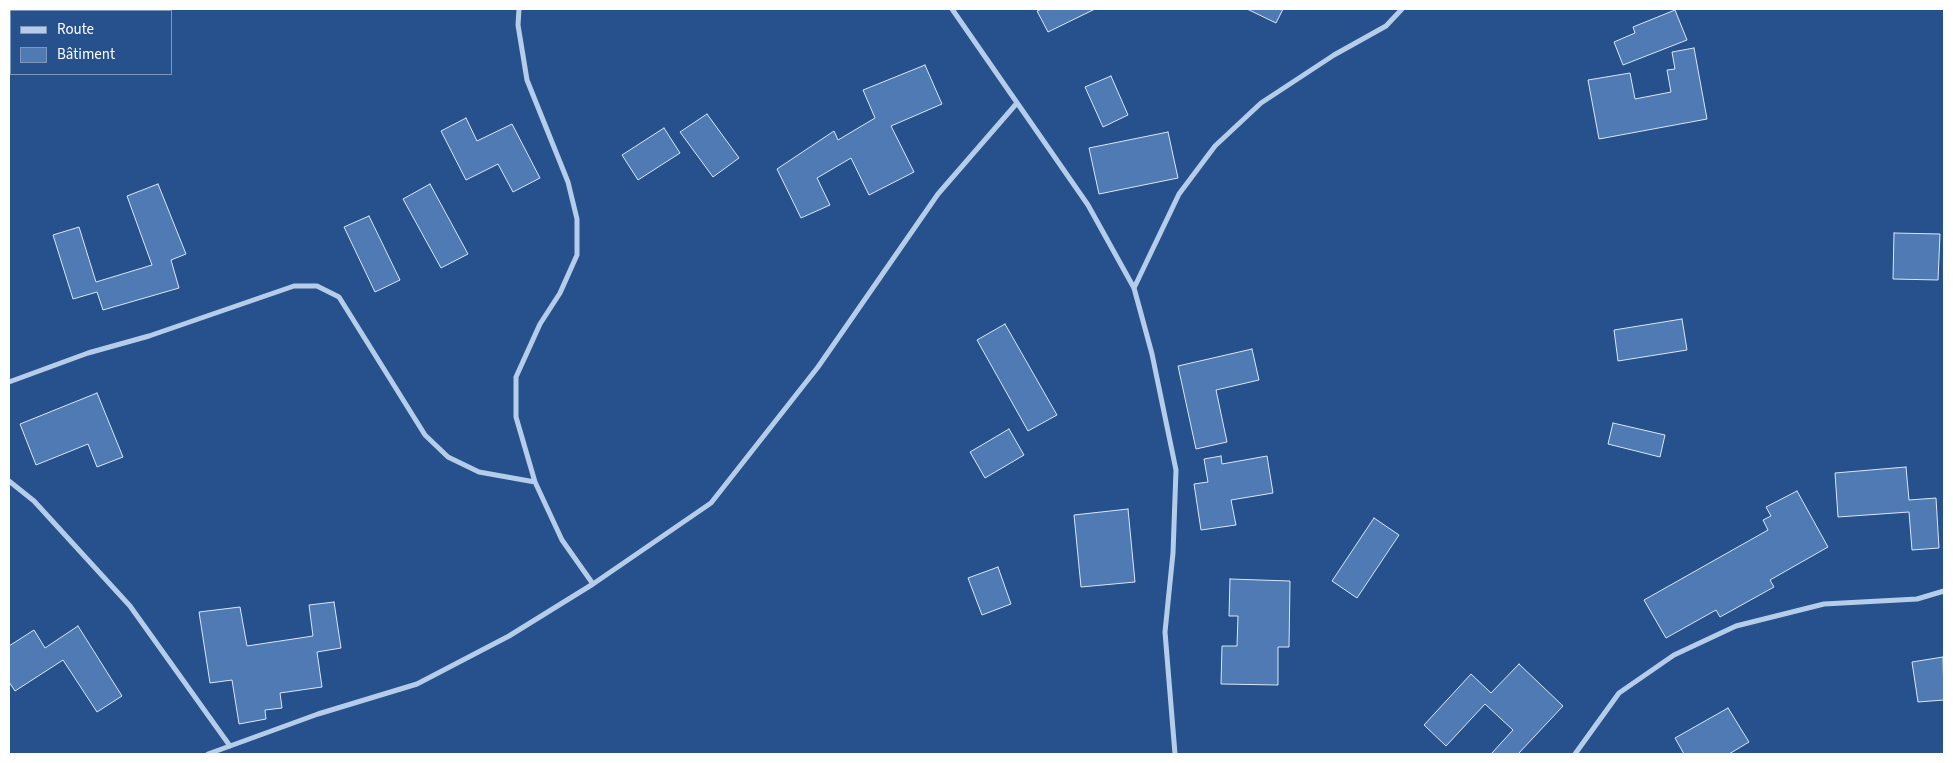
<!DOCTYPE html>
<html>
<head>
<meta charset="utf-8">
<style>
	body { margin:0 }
	#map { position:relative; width:1953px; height:763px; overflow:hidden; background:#26518d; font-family:"Source Sans 3",sans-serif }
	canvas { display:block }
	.frame { position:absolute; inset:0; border:10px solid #fff; pointer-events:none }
	.legend { position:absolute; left:10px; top:10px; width:162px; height:65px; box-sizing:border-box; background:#26518d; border:1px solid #7d97bb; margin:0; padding:6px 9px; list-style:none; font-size:15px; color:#fff }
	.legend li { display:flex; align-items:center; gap:10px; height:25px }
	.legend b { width:25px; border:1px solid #7d97bb }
</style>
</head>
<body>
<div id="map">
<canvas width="1953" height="763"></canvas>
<div class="frame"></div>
<ul class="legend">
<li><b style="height:6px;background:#b6cdea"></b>Route</li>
<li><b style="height:14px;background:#4f7ab3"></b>Bâtiment</li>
</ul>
</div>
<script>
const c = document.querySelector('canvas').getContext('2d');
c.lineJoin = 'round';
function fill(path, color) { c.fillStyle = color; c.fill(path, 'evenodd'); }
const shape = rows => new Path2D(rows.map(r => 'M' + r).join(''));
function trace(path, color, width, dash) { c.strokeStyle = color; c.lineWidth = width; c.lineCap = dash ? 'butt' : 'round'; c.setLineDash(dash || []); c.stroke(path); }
const building = shape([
	[1042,9,1095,9,1048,32,1037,11,1042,9],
	[1247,9,1283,9,1276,23,1247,9],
	[1675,10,1687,40,1623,65,1614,42,1635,33,1633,27,1675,10],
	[1694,48,1707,119,1599,139,1588,80,1630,73,1635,99,1671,92,1667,70,1675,69,1672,52,1694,48],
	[925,65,942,104,891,126,914,172,869,195,851,158,817,178,830,205,801,218,777,169,834,131,838,140,875,118,863,90,925,65],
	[1111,76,1128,115,1103,127,1085,87,1111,76],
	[707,114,739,158,713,177,680,132,707,114],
	[466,118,477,141,512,124,540,178,513,192,498,164,466,180,441,131,466,118],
	[664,128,680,153,638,180,622,155,664,128],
	[1168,132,1178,178,1099,194,1089,148,1168,132],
	[158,184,186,254,171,260,179,288,103,310,97,292,73,299,53,235,79,227,96,282,152,265,127,196,158,184],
	[430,184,468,254,441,268,403,199,430,184],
	[369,216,400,280,375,292,344,227,369,216],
	[1894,233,1940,234,1938,280,1893,279,1894,233],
	[1682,319,1687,350,1618,361,1614,330,1682,319],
	[1005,324,1057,415,1028,431,977,340,1005,324],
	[1252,349,1259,380,1216,390,1227,442,1196,449,1178,366,1252,349],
	[97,393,123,457,97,467,88,444,36,465,20,424,97,393],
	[1613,423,1665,435,1660,457,1608,444,1613,423],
	[1009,429,1024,455,985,478,970,452,1009,429],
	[1221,456,1222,464,1267,456,1273,493,1231,500,1236,525,1201,530,1194,484,1208,482,1204,459,1221,456],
	[1906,467,1909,500,1936,498,1939,548,1912,550,1909,512,1838,517,1835,473,1906,467],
	[1797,491,1828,547,1770,580,1774,587,1720,617,1716,610,1666,638,1644,600,1768,530,1763,520,1771,516,1766,507,1797,491],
	[1128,509,1135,582,1081,587,1074,515,1128,509],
	[1374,518,1399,535,1357,598,1332,581,1374,518],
	[998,567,1011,604,982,615,968,578,998,567],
	[1230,579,1290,581,1289,647,1278,647,1278,685,1221,684,1222,646,1237,646,1238,616,1229,616,1230,579],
	[334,602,341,648,317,652,322,687,280,693,282,708,265,710,266,719,239,724,232,680,210,683,199,612,240,607,247,646,313,636,309,605,334,602],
	[78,626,122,696,97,712,63,660,15,691,9,682,9,646,34,630,45,648,78,626],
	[1943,657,1944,700,1918,702,1912,662,1943,657],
	[1519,664,1563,706,1518,754,1491,754,1513,730,1485,704,1446,746,1424,725,1471,674,1491,693,1519,664],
	[1728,708,1749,742,1729,754,1684,754,1675,738,1728,708]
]);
const minor = shape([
	[519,9,518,25,527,80,568,182,577,219,577,255,560,293,540,324,516,377,516,417,535,482,562,540,593,584],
	[952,9,1088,205,1134,288,1152,354,1176,470,1173,553,1165,632,1175,754],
	[1134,288,1179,194,1215,146,1261,103,1334,55,1386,26,1402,9],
	[9,382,88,353,149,336,294,286,317,286,339,297,425,435,448,457,479,472,535,482],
	[9,481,34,501,130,606,230,746],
	[208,754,318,714,417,684,509,636,593,584,711,503,818,367,938,194,1017,103],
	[1575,754,1619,693,1674,655,1736,626,1824,604,1917,599,1944,591]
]);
fill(building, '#4f7ab3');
trace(building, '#dae7f8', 1);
trace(minor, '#b6cdea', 5);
</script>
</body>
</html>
